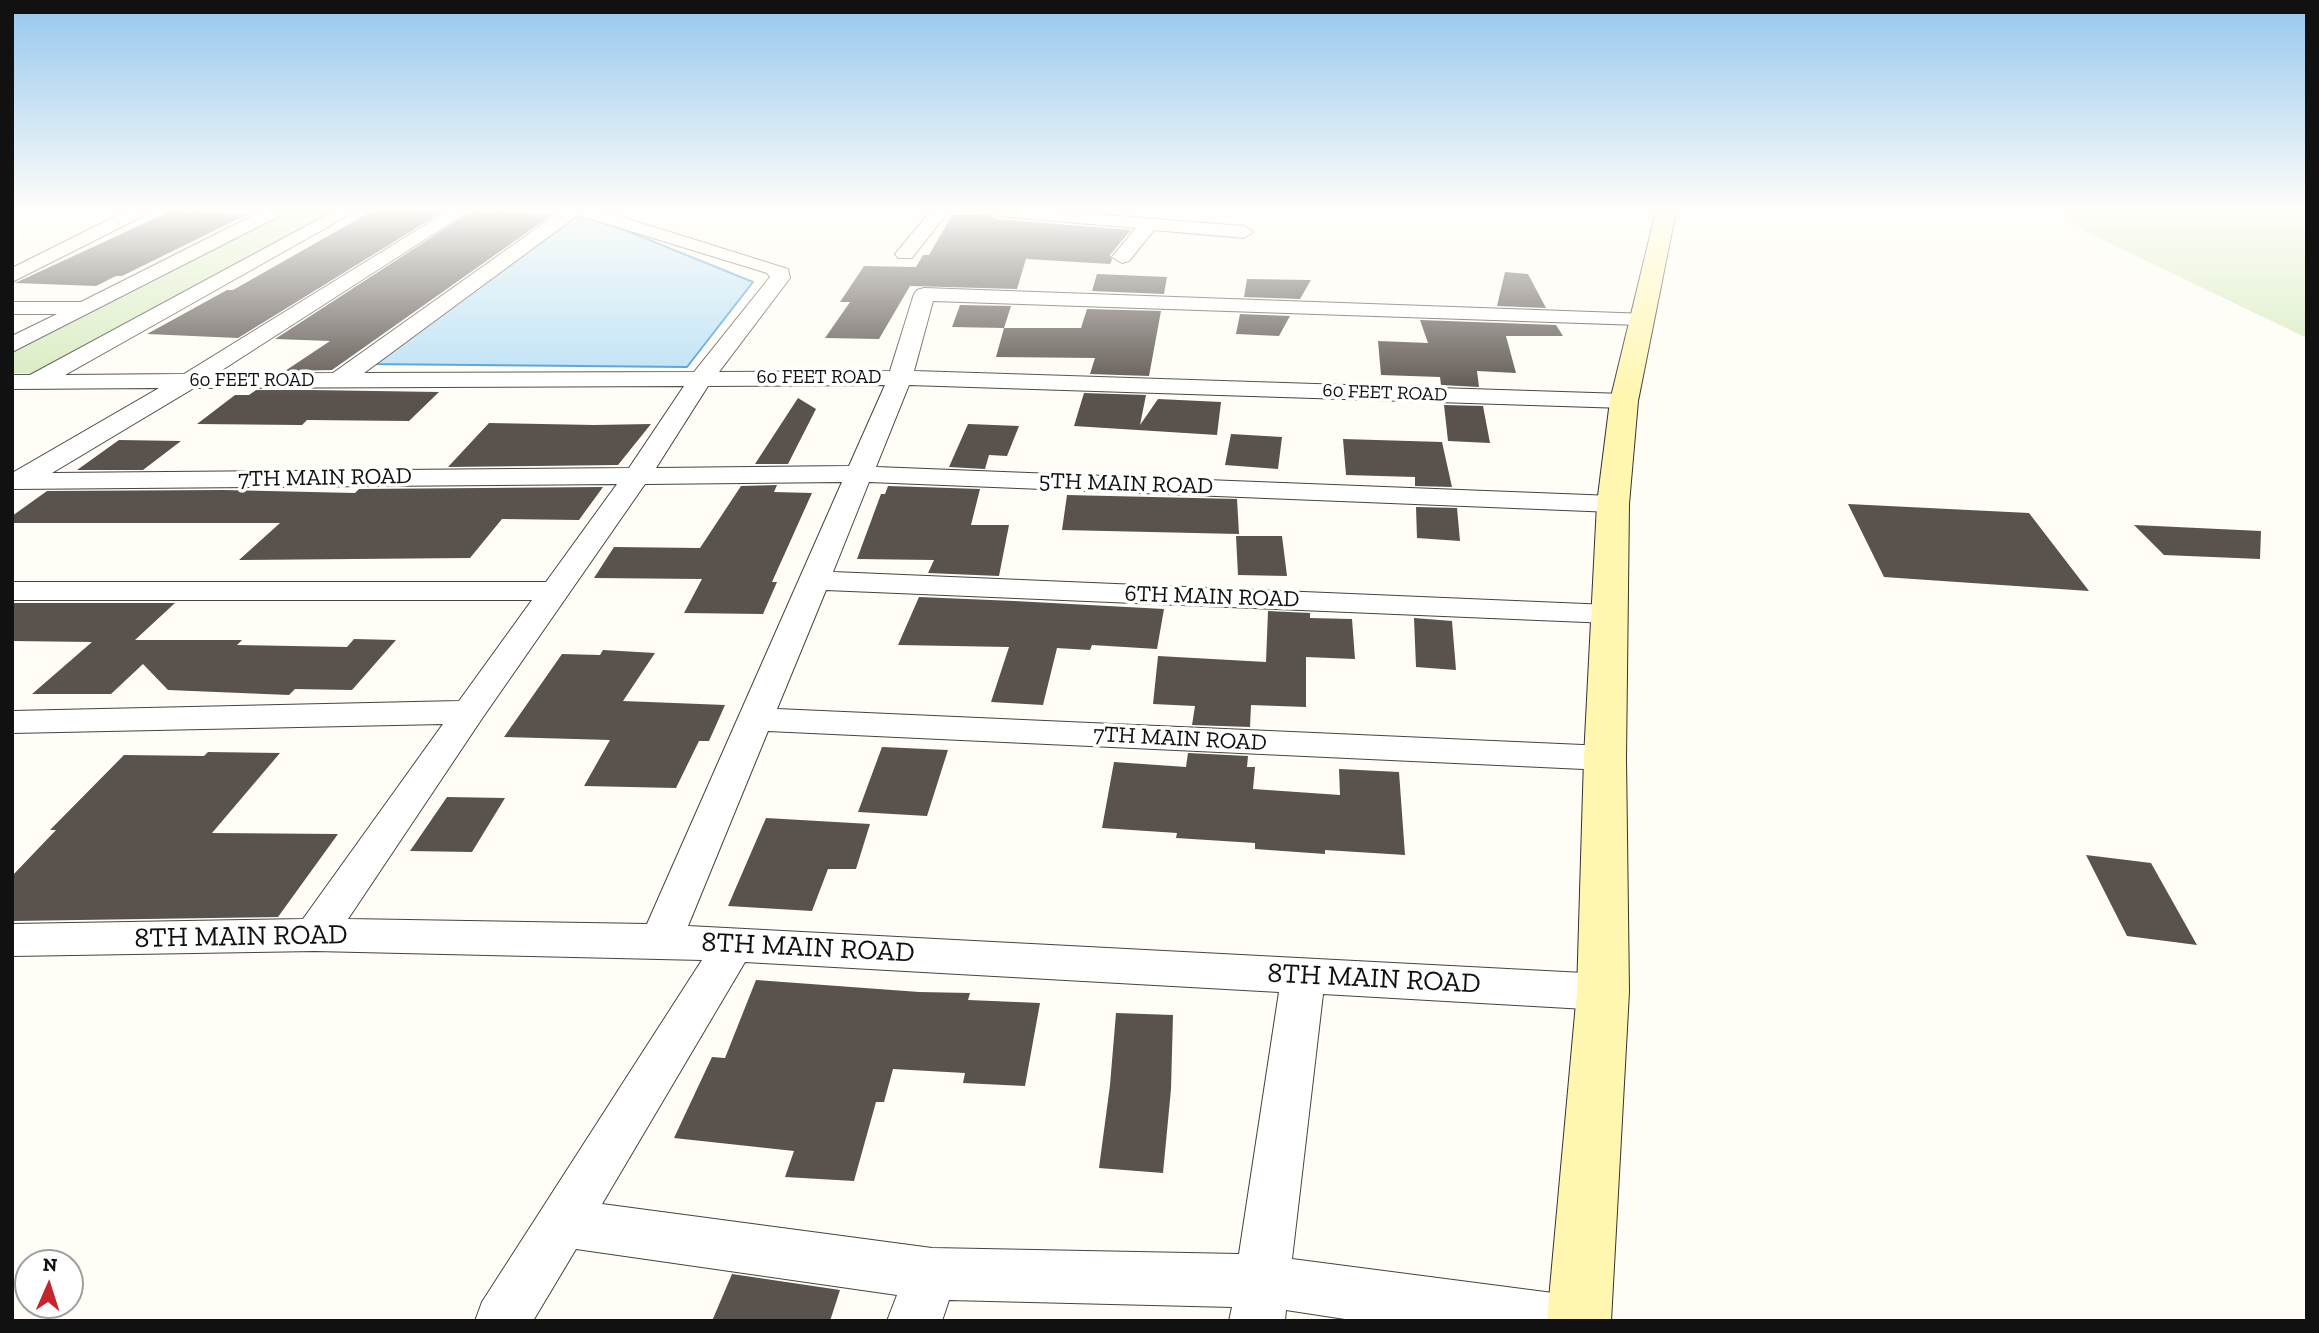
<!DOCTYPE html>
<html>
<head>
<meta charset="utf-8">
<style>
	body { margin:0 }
	#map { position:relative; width:2319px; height:1333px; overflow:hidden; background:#fffdf5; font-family:"Zilla Slab",serif }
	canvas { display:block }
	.frame { position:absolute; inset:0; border:14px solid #111; pointer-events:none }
	.north { position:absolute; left:14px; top:1249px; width:70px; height:70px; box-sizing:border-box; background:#fff; border:2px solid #a0a0a0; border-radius:50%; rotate:3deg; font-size:19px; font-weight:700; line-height:28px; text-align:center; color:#111 }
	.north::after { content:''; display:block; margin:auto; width:24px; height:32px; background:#c4262e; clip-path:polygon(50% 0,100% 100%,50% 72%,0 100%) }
</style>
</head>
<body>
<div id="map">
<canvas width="2319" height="1333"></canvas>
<div class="frame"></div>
<div class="north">N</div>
</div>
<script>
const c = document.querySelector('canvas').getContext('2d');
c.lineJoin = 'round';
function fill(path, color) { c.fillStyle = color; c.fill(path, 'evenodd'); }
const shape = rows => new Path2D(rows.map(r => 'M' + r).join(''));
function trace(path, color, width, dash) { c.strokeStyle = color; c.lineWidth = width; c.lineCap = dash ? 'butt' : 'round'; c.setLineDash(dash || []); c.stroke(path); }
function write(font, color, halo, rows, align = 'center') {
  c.font = font + ' "Zilla Slab",serif'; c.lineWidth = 7; c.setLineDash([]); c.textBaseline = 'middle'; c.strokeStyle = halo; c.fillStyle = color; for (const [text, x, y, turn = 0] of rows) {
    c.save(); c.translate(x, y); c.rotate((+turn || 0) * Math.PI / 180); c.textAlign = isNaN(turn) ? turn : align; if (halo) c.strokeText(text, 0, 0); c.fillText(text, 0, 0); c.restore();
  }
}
const green = shape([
	[283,211,339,211,41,374,12,373,12,351],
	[2062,211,2307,211,2307,338,2082,230]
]);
const water = shape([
	[578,211,753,282,687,367,366,364,578,211]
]);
const building = shape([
	[171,211,248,214,122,276,116,276,96,286,15,283],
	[372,211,444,211,238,338,147,334,227,290,233,290],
	[472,211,553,214,332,370,285,371,330,341,275,339],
	[983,211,997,219,1131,230,1110,255,1112,260,1110,264,1026,259,1017,289,910,286,879,339,825,338,850,302,840,302,864,266,916,267,923,255,929,255,952,215,983,215],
	[1505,272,1528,274,1546,308,1497,306],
	[1097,274,1144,276,1167,277,1164,294,1092,291],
	[1247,279,1311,280,1300,299,1244,297],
	[960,305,1011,306,1004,328,952,327],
	[1087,309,1161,311,1149,376,1090,374,1095,358,996,357,1004,328,1081,328],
	[1240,314,1290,316,1279,336,1236,334],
	[1420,320,1556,325,1563,336,1506,336,1516,373,1477,371,1479,387,1441,385,1440,377,1381,375,1378,341,1428,343],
	[256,390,311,390,439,392,409,421,307,420,302,425,197,424,235,395,249,395],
	[1084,393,1146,395,1140,425,1158,399,1221,402,1217,435,1074,426],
	[798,398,816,409,788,464,755,464],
	[1444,405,1483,406,1490,443,1448,441],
	[489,423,594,425,651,424,618,465,448,467],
	[968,424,1019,426,1007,456,989,455,985,469,949,467],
	[1231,434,1282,437,1278,469,1225,465],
	[1343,439,1442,442,1452,487,1415,486,1415,477,1346,475],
	[119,440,181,441,143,470,77,470],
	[777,485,774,492,812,493,772,582,777,582,763,614,684,613,702,579,594,578,614,547,700,548,741,486],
	[888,486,980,489,971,525,1009,525,999,576,928,573,934,560,857,559,881,494,885,494],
	[603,487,579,520,502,519,470,558,239,560,280,523,12,523,12,516,47,491,223,490,355,493,359,489],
	[1067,495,1237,499,1239,534,1062,530],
	[1848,504,2029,513,2089,591,1884,577],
	[1416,507,1457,508,1460,541,1417,538],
	[2134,525,2261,531,2260,559,2164,555],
	[1236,536,1282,536,1287,576,1238,575],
	[919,597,1014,601,1164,609,1157,649,1092,645,1090,650,1057,648,1043,705,991,702,1009,647,898,645],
	[12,603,175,603,135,640,242,640,237,645,347,647,354,639,396,640,352,690,295,689,289,695,168,690,143,664,111,694,32,694,92,642,12,641],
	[1268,611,1310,613,1310,618,1352,619,1355,659,1306,657,1306,707,1251,705,1250,727,1192,725,1195,706,1153,704,1158,656,1266,662],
	[1414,618,1452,621,1456,670,1416,667],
	[603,650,655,653,623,701,725,705,709,741,699,741,676,788,584,786,610,740,504,737,562,654,600,655],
	[882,747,948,750,927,816,858,812],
	[208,752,280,753,212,833,338,834,278,917,12,921,12,876,56,830,50,830,124,755,204,756],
	[1188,753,1248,756,1247,767,1255,767,1253,789,1340,795,1339,769,1399,772,1405,855,1325,850,1325,854,1255,849,1255,843,1176,838,1177,833,1102,828,1114,762,1186,767],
	[447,797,505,798,472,852,410,851],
	[766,818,870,824,856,869,828,869,812,911,728,906],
	[2086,855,2151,863,2197,945,2127,936],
	[756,980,919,992,970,993,968,1000,1040,1003,1025,1086,963,1083,965,1073,893,1069,884,1102,876,1102,854,1181,785,1177,794,1151,674,1138,712,1057,725,1058],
	[1116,1013,1173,1015,1171,1089,1163,1173,1099,1168,1110,1085],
	[732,1274,840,1290,830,1321,712,1321]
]);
const street = shape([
	[126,211,148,211,145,215,12,282,12,268,126,211],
	[262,211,284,211,281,215,12,352,12,336,57,314,12,314,12,302,81,302,262,211],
	[334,211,356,211,65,375,184,374,448,211,469,211,216,374,333,373,561,211,603,211,788,269,790,278,719,372,890,371,914,294,917,290,924,288,1648,314,1651,319,1648,324,1640,325,933,301,914,371,1624,394,1633,396,1636,401,1633,406,1624,408,909,385,876,467,1613,496,1623,498,1627,504,1623,510,1613,512,869,482,833,572,1609,605,1620,607,1625,614,1620,621,1609,623,826,590,777,709,1605,746,1618,750,1623,758,1618,766,1605,770,768,731,688,926,1603,974,1619,980,1625,992,1619,1004,1603,1010,1323,994,1292,1259,1553,1293,1573,1302,1580,1321,1358,1321,1286,1310,1285,1321,1229,1321,1232,1307,949,1300,942,1321,887,1321,897,1295,576,1249,533,1321,475,1321,482,1302,702,960,315,951,12,956,12,924,303,919,443,724,12,733,12,711,459,701,532,600,12,600,12,582,546,582,617,484,12,489,12,473,159,388,12,389,12,375,30,375,334,211],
	[578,215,767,273,770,277,694,372,364,373,578,215],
	[885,385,849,466,656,468,708,386,885,385],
	[684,386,629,468,52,473,194,388,684,386],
	[842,482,647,924,348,919,481,720,645,484,842,482],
	[745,962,1279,992,1239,1254,932,1248,602,1204,745,962],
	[931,211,949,211,912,258,898,258,895,254,931,211],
	[988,211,1056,211,1244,226,1253,232,1244,238,1154,230,1129,261,1122,263,1112,257,1136,228,997,216,988,211],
	[1652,211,1675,211,1666,216,1655,215,1652,211]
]);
const secondary = shape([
	[1656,211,1676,211,1638,401,1629,504,1626,758,1629,992,1611,1321,1547,1321,1577,992,1584,758,1597,504,1610,401,1656,211]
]);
const farStreetnames = [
	["60 FEET ROAD",819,378],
	["60 FEET ROAD",252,381],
	["60 FEET ROAD",1385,393,2]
];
const streetNames = [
	["7TH MAIN ROAD",325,478,-1],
	["5TH MAIN ROAD",1126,484,2],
	["6TH MAIN ROAD",1212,597,2],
	["7TH MAIN ROAD",1180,739,3]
];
const nearStreetnames = [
	["8TH MAIN ROAD",241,937,-1],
	["8TH MAIN ROAD",808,948,3],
	["8TH MAIN ROAD",1374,979,3]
];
fill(green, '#d5ebbd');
fill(water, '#b9e0f7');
trace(water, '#3f96cf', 2);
fill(building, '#5a524d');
trace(street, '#444', 2);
trace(secondary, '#333', 2);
fill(street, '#fff');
fill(secondary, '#fff6b0');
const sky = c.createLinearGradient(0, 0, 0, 397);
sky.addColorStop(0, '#95c6ee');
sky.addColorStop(0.53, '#fffefa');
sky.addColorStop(1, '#fffefa00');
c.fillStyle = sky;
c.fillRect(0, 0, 2319, 397);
write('19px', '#111', '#fff', farStreetnames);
write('23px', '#111', '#fff', streetNames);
write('28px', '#111', '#fff', nearStreetnames);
</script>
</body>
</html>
